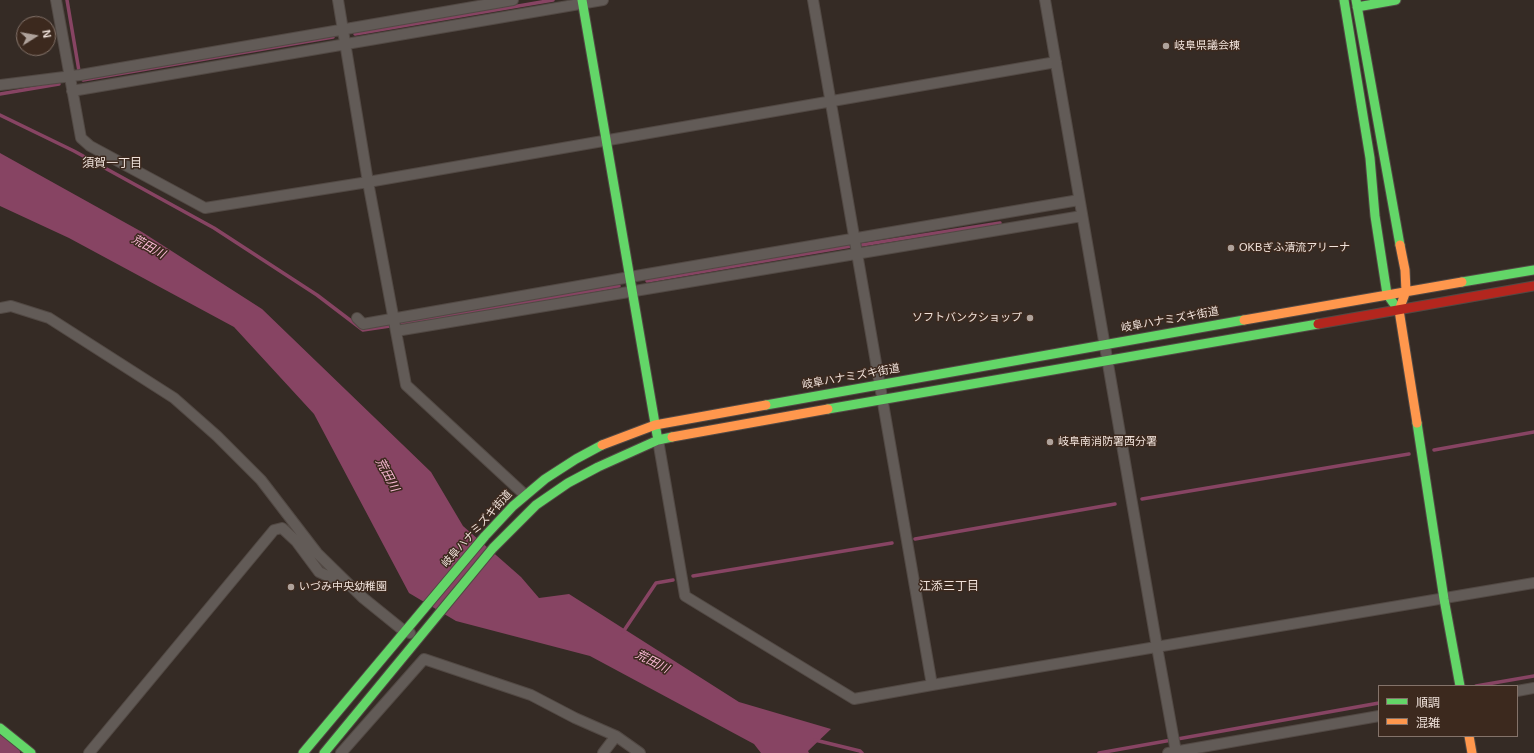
<!DOCTYPE html>
<html>
<head>
<meta charset="utf-8">
<style>
	body { margin:0 }
	#map { position:relative; width:1534px; height:753px; overflow:hidden; background:#352b25; font-family:Helvetica,"Noto Sans JP",sans-serif }
	canvas { display:block }
	.legend { position:absolute; left:1378px; top:685px; width:140px; height:52px; box-sizing:border-box; background:#3c291e; border:1px solid #84736a; margin:0; padding:5px 7px; list-style:none; font-size:12px; color:#f0e2db }
	.legend li { display:flex; align-items:center; gap:8px; height:20px }
	.legend b { width:20px; border:1px solid #84736a }
	.north { position:absolute; left:16px; top:16px; width:40px; height:40px; box-sizing:border-box; background:#3c291e; border:1px solid #84736a; border-radius:50%; rotate:79deg; font-size:11px; font-weight:700; line-height:16px; text-align:center; color:#f0e2db }
	.north::after { content:''; display:block; margin:auto; width:14px; height:18px; background:#afa29b; clip-path:polygon(50% 0,100% 100%,50% 72%,0 100%) }
</style>
</head>
<body>
<div id="map">
<canvas width="1534" height="753"></canvas>
<ul class="legend">
<li><b style="height:5px;background:#63d668"></b>順調</li>
<li><b style="height:5px;background:#ff974d"></b>混雑</li>
</ul>
<div class="north">N</div>
</div>
<script>
const c = document.querySelector('canvas').getContext('2d');
c.lineJoin = 'round';
function fill(path, color) { c.fillStyle = color; c.fill(path, 'evenodd'); }
const shape = rows => new Path2D(rows.map(r => 'M' + r).join(''));
function trace(path, color, width, dash) { c.strokeStyle = color; c.lineWidth = width; c.lineCap = dash ? 'butt' : 'round'; c.setLineDash(dash || []); c.stroke(path); }
function write(font, color, halo, rows, align = 'center') {
  c.font = font + ' Helvetica,"Noto Sans JP",sans-serif'; c.lineWidth = 3; c.setLineDash([]); c.textBaseline = 'middle'; c.strokeStyle = halo; c.fillStyle = color; for (const [text, x, y, turn = 0] of rows) {
    c.save(); c.translate(x, y); c.rotate((+turn || 0) * Math.PI / 180); c.textAlign = isNaN(turn) ? turn : align; if (halo) c.strokeText(text, 0, 0); c.fillText(text, 0, 0); c.restore();
  }
}
const water = shape([
	[0,153,142,232,262,309,431,472,463,526,521,577,539,598,569,594,739,702,831,729,808,751,809,753,761,753,754,744,590,656,456,621,409,593,314,414,234,327,69,238,0,206]
]);
const stream = shape([
	[67,0,79,71],
	[355,34,553,0],
	[83,80,333,37],
	[0,94,59,84],
	[0,115,74,151,214,228,317,295,363,330,390,326],
	[861,245,1000,223],
	[647,281,851,246],
	[402,324,619,286],
	[1434,450,1534,432],
	[1142,499,1409,454],
	[915,539,1115,504],
	[693,576,892,543],
	[623,632,656,583,673,580],
	[1476,686,1534,676],
	[815,740,860,751,862,753],
	[1099,753,1379,703]
]);
const river = shape([
	[0,746,9,753]
]);
const street = shape([
	[56,0,81,138,90,146,205,208,368,182,1056,62],
	[338,0,368,182,406,385,525,495],
	[813,0,932,685],
	[1045,0,1157,647,1176,752],
	[0,85,80,75,513,0],
	[72,91,603,0],
	[0,308,11,306,49,318,174,398,217,436,261,480,317,553,362,597,404,631,410,633],
	[357,318,363,324,630,277,1079,200],
	[396,331,1082,216],
	[658,440,685,596,854,699,932,685,1534,583],
	[1517,691,1534,688],
	[89,753,274,530,282,528,296,541,319,572,345,584],
	[341,753,424,659,531,695,575,718,616,736,640,753],
	[603,753,616,736],
	[1168,753,1379,716]
]);
const fast = shape([
	[582,0,657,435],
	[1344,0,1370,158,1375,216,1387,294,1394,304],
	[1356,0,1400,245],
	[1357,7,1396,0],
	[1462,282,1534,270],
	[766,405,1244,320],
	[828,409,1318,324],
	[1417,423,1444,599,1460,686],
	[0,728,31,753],
	[303,753,485,536,513,506,545,479,576,459,602,445],
	[324,753,493,548,536,505,568,483,598,467,658,440,672,437]
]);
const slow = shape([
	[1400,245,1405,270,1406,291,1399,310,1417,423],
	[1244,320,1462,282],
	[672,437,828,409],
	[602,445,655,425,766,405],
	[1469,736,1472,753]
]);
const jam = shape([
	[1318,324,1534,286]
]);
const markers = [
	[1166,46,4,"#afa29b"],
	[1231,248,4,"#afa29b"],
	[1030,318,4,"#afa29b"],
	[1050,442,4,"#afa29b"],
	[291,587,4,"#afa29b"]
];
const poiNames = [
	["岐阜県議会棟",1174,46],
	["OKBぎふ清流アリーナ",1239,248],
	["ソフトバンクショップ",1022,318,"right"],
	["岐阜南消防署西分署",1058,442],
	["いづみ中央幼稚園",299,587]
];
const streetNames = [
	["岐阜ハナミズキ街道",1170,320,-10],
	["岐阜ハナミズキ街道",851,377,-10],
	["岐阜ハナミズキ街道",477,529,-48]
];
const neighbourhoodNames = [
	["須賀一丁目",112,164],
	["江添三丁目",949,587]
];
const waterNames = [
	["荒田川",148,247,29],
	["荒田川",387,475,62],
	["荒田川",652,662,27]
];
fill(water, '#874463');
trace(stream, '#874463', 3.5);
trace(river, '#874463', 22);
trace(street, '#524944', 12);
trace(fast, '#524944', 11);
trace(slow, '#524944', 11);
trace(jam, '#524944', 11);
trace(street, '#625b57', 10);
trace(fast, '#63d668', 9);
trace(slow, '#ff974d', 9);
trace(jam, '#b3261e', 9);
for (const [x, y, r, color] of markers) { const dot = new Path2D(); dot.arc(x, y, r, 0, 2 * Math.PI); c.fillStyle = color; c.fill(dot); trace(dot, '#3c291e', 1.5); }
write('11px', '#f0e2db', '#3c291e', poiNames, 'left');
write('11px', '#f0e2db', '#3c291e', streetNames);
write('12px', '#f0e2db', '#3c291e', neighbourhoodNames);
write('italic 12px', '#f9b9d4', '#3c291e', waterNames);
</script>
</body>
</html>
